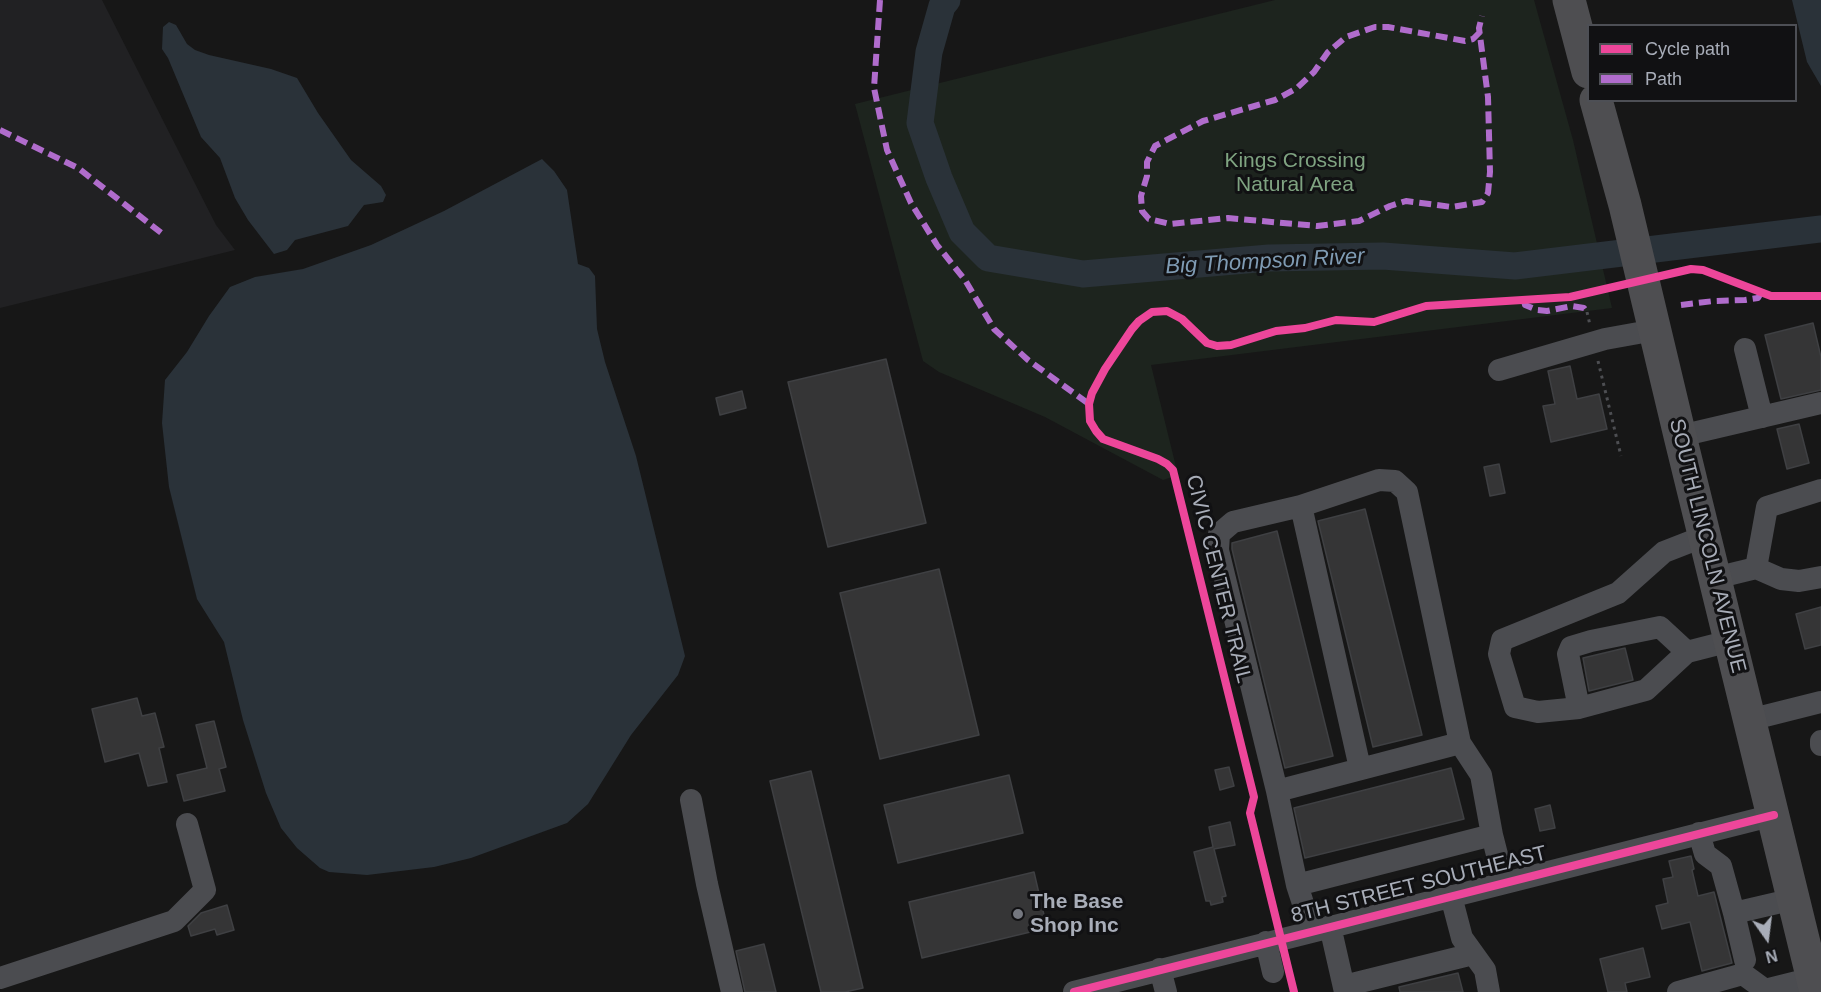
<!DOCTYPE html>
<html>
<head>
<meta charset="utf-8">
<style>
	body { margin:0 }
	#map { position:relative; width:1821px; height:992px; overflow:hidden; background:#171717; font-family:Arial,sans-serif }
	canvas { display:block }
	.legend { position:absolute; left:1587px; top:24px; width:210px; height:78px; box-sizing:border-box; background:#111113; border:2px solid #4d4f55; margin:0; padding:8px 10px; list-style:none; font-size:18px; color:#a8adb8 }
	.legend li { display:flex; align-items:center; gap:12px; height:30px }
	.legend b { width:30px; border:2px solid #4d4f55 }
	.north { position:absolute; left:1737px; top:908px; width:60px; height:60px; -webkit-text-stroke:4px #111113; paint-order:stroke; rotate:166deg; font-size:16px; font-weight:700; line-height:24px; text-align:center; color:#a8adb8 }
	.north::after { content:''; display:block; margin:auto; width:21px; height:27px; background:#a8adb8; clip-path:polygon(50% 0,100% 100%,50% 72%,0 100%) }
</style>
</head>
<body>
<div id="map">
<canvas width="1821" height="992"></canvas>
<ul class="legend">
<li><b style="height:8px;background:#ed469a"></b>Cycle path</li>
<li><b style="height:8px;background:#b06ccc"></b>Path</li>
</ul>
<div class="north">N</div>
</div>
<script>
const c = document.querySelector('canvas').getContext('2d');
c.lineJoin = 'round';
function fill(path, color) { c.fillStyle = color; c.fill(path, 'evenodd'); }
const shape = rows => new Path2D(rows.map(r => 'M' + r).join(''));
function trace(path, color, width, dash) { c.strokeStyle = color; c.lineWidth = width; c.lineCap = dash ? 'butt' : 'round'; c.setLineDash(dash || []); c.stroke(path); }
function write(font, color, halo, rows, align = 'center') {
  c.font = font + ' Arial,sans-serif'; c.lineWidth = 6; c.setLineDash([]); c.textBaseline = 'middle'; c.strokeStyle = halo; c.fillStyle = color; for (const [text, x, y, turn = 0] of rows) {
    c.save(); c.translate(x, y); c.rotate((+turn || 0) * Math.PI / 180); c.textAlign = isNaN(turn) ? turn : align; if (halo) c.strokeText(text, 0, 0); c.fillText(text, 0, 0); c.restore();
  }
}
const built = shape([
	[0,0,102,0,216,225,235,250,0,308]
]);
const green = shape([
	[1275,0,1534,0,1573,140,1612,308,1151,365,1178,475,1163,480,1045,417,939,372,923,361,855,104]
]);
const water = shape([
	[1792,0,1821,0,1821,86,1807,62],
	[169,22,176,25,187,44,195,50,209,55,271,69,297,78,318,113,351,160,381,186,386,195,383,202,364,205,348,226,295,240,287,250,274,254,248,220,235,198,220,158,201,137,168,58,162,49,163,27],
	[542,159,554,171,567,190,578,264,589,268,595,276,597,329,605,362,636,456,685,656,678,675,631,735,588,804,567,823,471,858,434,867,367,875,329,872,320,868,297,848,281,828,266,793,243,720,224,642,197,599,169,487,162,423,165,380,187,352,209,316,230,287,255,277,303,269,371,245,444,211]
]);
const river = shape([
	[947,0,942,6,929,52,920,123,939,178,962,232,988,258,1083,274,1269,258,1383,256,1515,266,1821,229]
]);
const building = shape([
	[1813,323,1821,357,1821,390,1781,399,1765,335,1813,323],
	[886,359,926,523,828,547,788,382,886,359],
	[1570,366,1577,399,1599,394,1607,429,1551,442,1543,406,1555,404,1548,371,1570,366],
	[742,391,746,408,720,415,716,398,742,391],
	[1799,424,1809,463,1787,469,1777,429,1799,424],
	[1499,464,1505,493,1490,496,1484,467,1499,464],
	[1365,509,1422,735,1373,747,1318,521,1365,509],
	[1277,531,1333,756,1285,768,1232,549,1232,543,1277,531],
	[939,569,979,735,880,759,840,593,939,569],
	[1821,607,1821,645,1805,649,1796,614,1821,607],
	[1625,648,1633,680,1589,691,1583,658,1625,648],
	[137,698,142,716,155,713,164,747,159,748,167,782,148,786,139,753,105,762,92,709,137,698],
	[214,721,226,767,219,769,225,791,184,801,177,775,207,768,196,725,214,721],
	[1229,767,1234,786,1220,790,1215,770,1229,767],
	[1451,768,1464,819,1305,858,1294,808,1451,768],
	[811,771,863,988,845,992,821,992,770,781,811,771],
	[1009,775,1023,833,898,863,884,805,1009,775],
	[1550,805,1555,828,1540,831,1535,809,1550,805],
	[1230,822,1235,845,1214,849,1226,896,1222,897,1223,902,1211,905,1210,901,1206,901,1194,852,1213,847,1209,827,1230,822],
	[1691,856,1694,869,1692,870,1698,896,1714,892,1732,963,1702,971,1690,922,1662,929,1656,906,1668,903,1663,879,1673,877,1669,861,1691,856],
	[1034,872,1047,928,922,958,909,902,1034,872],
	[227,905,234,930,217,935,215,929,191,936,188,926,201,913,227,905],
	[764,944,776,992,745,992,736,951,764,944],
	[1643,948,1650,977,1625,983,1627,992,1608,992,1600,959,1643,948],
	[1458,973,1463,992,1400,992,1399,987,1458,973]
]);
const path = shape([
	[1587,312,1590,325],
	[1598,361,1621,456]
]);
const minor = shape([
	[1745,349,1762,417],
	[1499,370,1605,339,1655,330],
	[1680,436,1821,403],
	[1301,506,1360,768],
	[1705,536,1664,552,1618,593,1502,640,1499,654,1515,707,1538,712,1579,708,1646,690,1687,652,1730,641],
	[1756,568,1767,507,1821,490],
	[1715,578,1756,568,1781,579,1799,581,1821,577],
	[1579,708,1568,654,1571,647,1591,641,1660,627,1687,652],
	[1749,720,1821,702],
	[1821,741,1821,745],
	[1277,791,1460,743],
	[691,800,707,884,732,992],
	[1699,833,1705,854,1721,866,1734,913],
	[1297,885,1492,835],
	[1451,896,1462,938,1485,970,1489,992],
	[1330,926,1345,992],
	[1312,931,1297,885,1277,791,1218,550,1219,534,1233,522,1301,506,1379,480,1395,481,1407,492,1460,743,1481,775,1492,835,1504,882],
	[1266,942,1273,972],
	[1745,960,1734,913,1794,899],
	[1160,969,1166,992],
	[0,978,174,921,205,890,187,824],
	[1344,986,1473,954],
	[1074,992,1774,815],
	[1678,992,1743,974,1765,990,1813,978]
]);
const highway = shape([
	[1569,0,1588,72],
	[1596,100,1625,205,1680,436,1816,992]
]);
const quiet = shape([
	[880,0,874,88,887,150,911,203,937,245,965,280,994,329,1028,360,1089,404],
	[1480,32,1473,39,1465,41,1388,27,1375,27,1346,37,1328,52,1314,72,1297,88,1275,100,1203,121,1155,146,1147,162,1147,176,1141,196,1142,211,1149,219,1170,224,1228,218,1317,226,1359,221,1390,206,1406,201,1452,207,1482,202,1488,193,1490,172,1488,97,1479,28,1482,16],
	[0,130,78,168,164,235],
	[1524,301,1525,305,1537,310,1547,311,1572,306,1584,308,1587,312],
	[1681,305,1714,301,1745,300,1758,298,1761,293]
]);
const cycleway = shape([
	[1074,992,1774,815],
	[1294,992,1250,813,1254,797,1173,470,1167,464,1158,459,1103,439,1096,431,1090,421,1089,404,1092,393,1105,369,1132,329,1139,321,1152,312,1167,311,1182,319,1207,343,1217,346,1231,345,1276,331,1305,328,1336,320,1374,322,1426,306,1570,297,1691,269,1703,270,1771,296,1821,296]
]);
const markers = [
	[1018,914,6,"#757880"]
];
const parkNames = [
	["Kings Crossing",1295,161],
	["Natural Area",1295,185]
];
const streetNames = [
	["SOUTH LINCOLN AVENUE",1707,546,76],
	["CIVIC CENTER TRAIL",1218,579,76],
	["8TH STREET SOUTHEAST",1419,885,-14]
];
const poiNames = [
	["The Base",1030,902],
	["Shop Inc",1030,926]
];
const waterNames = [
	["Big Thompson River",1265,262,-3]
];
fill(built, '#212123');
fill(green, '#1d241e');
fill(water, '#2a3239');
trace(river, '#2a3239', 27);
fill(building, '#353536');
trace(building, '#3f4043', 1.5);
trace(path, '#4d4e52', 3, [3, 4.5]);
trace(minor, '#4b4c50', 22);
trace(highway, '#4e4e51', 33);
trace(quiet, '#b06ccc', 6, [12, 6]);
trace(cycleway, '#ed469a', 8);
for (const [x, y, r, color] of markers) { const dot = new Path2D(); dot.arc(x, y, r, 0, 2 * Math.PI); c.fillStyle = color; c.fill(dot); trace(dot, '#111113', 2); }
write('21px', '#7fa381', '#111113', parkNames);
write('21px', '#a8adb8', '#111113', streetNames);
write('bold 21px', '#a8adb8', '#111113', poiNames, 'left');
write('italic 22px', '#7f9bb3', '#111113', waterNames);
</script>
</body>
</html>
